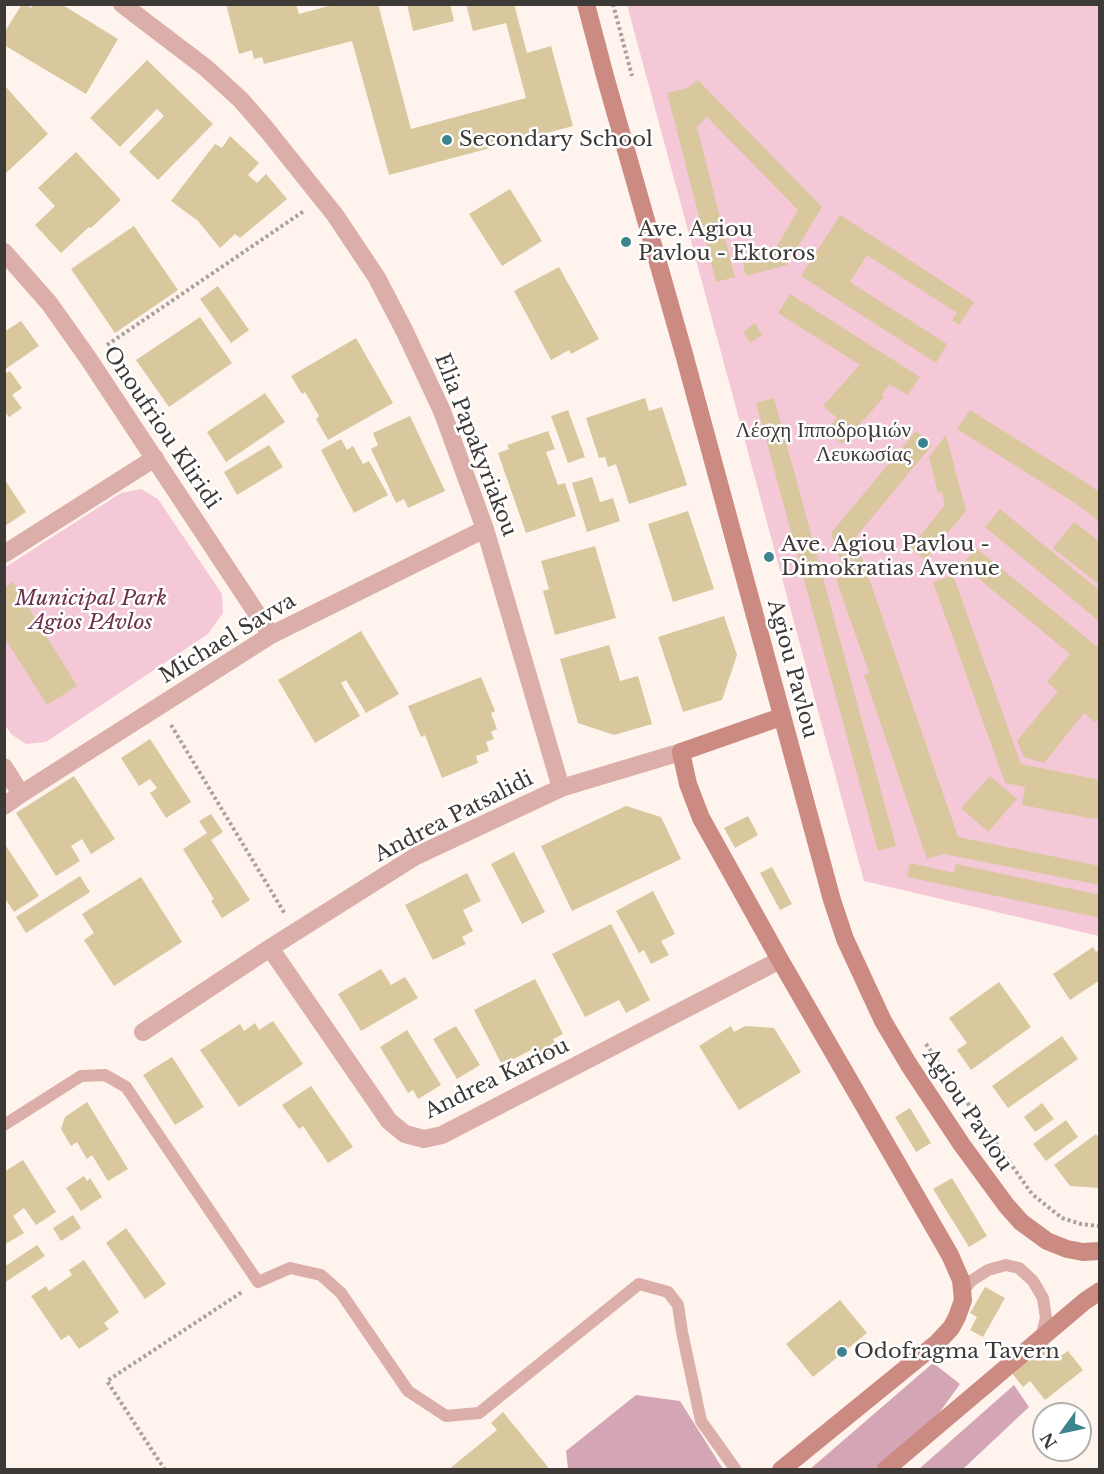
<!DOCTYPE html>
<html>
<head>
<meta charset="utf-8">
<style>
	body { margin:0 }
	#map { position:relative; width:1104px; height:1474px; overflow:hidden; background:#fef4ed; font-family:"Libre Baskerville",serif }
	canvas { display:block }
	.frame { position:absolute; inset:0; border:6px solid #3d3936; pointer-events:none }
	.north { position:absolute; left:1032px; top:1402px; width:60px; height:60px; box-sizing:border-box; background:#fff; border:2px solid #b1b0af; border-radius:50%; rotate:237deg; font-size:16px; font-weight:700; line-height:24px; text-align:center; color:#3d3936 }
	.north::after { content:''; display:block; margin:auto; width:21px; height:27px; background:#3d848e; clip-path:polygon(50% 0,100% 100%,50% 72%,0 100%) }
</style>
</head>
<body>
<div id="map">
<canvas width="1104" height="1474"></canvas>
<div class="frame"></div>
<div class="north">N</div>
</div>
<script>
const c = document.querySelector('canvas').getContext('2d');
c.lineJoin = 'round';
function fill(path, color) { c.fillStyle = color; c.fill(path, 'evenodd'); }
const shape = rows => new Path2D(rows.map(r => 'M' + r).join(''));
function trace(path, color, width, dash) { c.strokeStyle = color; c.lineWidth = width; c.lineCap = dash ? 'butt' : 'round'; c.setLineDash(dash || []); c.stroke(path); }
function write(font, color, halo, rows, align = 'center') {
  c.font = font + ' "Libre Baskerville",serif'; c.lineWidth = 5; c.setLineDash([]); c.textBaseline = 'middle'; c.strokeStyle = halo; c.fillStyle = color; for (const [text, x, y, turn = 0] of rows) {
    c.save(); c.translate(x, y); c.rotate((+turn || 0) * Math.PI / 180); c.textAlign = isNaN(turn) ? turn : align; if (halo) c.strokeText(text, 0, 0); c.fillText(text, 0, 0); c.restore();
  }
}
const green = shape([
	[627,5,1099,5,1099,936,864,881],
	[141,489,158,499,222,594,223,613,208,634,46,742,26,744,11,734,5,725,4,568,121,493]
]);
const forest = shape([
	[933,1363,960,1384,937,1416,874,1469,809,1470],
	[1014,1385,1029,1407,963,1469,919,1469],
	[636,1395,680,1401,723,1469,568,1469,566,1451]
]);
const building = shape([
	[22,4,25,4,31,8,33,4,61,4,118,39,86,94,4,45,4,33],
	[226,4,296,4,299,14,336,4,378,4,411,129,526,98,506,23,473,31,466,4,514,4,527,53,551,46,573,126,389,175,352,41,264,64,262,57,254,59,252,50,239,54],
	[407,4,450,4,454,21,413,31],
	[147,60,213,124,158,180,129,152,164,116,157,109,120,147,90,118],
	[698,80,822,207,787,265,746,276,741,256,776,248,798,210,707,117,697,127,735,277,716,282,667,93,687,88],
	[5,86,48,134,5,174],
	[230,136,259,163,248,175,257,183,266,174,287,199,240,238,235,234,220,248,198,221,171,201,215,144,222,148],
	[76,152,121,200,91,228,89,227,61,253,35,225,55,206,38,188],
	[510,189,542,241,502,266,469,214],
	[840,215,974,302,959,325,952,320,957,313,867,255,850,282,947,344,936,363,801,276],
	[134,226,178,290,115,333,71,269],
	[559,267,599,339,571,354,569,350,551,360,514,291],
	[218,286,249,330,231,343,200,299],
	[790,294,920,377,908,395,889,384,882,395,884,397,842,444,827,430,837,418,823,406,860,365,778,313],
	[200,317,232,363,169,407,136,360],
	[21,321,39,346,4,370,4,332],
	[755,323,762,335,750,343,743,332],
	[356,338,393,403,328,440,316,419,319,416,305,392,302,394,291,376],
	[10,371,22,388,12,395,22,408,9,417,4,410,4,374],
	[265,393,285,422,226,462,207,432],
	[645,398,649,411,662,407,687,485,629,504,616,464,608,467,605,457,599,458,586,418],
	[774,398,896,846,878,851,756,403],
	[568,410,585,457,568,463,551,416],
	[970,410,1091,486,1100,493,1100,522,1078,505,957,429],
	[410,416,445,491,408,508,404,499,396,503,371,449,378,445,373,433],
	[548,431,555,449,546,452,558,485,565,483,576,516,526,533,498,453,509,449,507,445],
	[916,431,932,445,855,538,958,837,1100,866,1100,885,944,854,927,859,864,675,869,673,836,579,846,576,831,533],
	[946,435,966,511,925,560,910,548,945,505,942,492,938,493,929,457],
	[341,439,347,450,353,446,363,464,369,461,388,495,354,513,321,450],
	[269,445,283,467,237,495,224,472],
	[592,477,600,502,613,498,620,521,587,532,572,483],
	[5,480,26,512,5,526],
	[1000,509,1100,591,1100,622,985,527],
	[688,511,714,589,673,602,648,524],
	[1074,522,1100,542,1100,581,1097,583,1053,548],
	[595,546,616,618,555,635,543,591,549,589,541,561],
	[976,548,1100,649,1100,717,1095,722,1084,713,1044,763,1024,757,1017,741,1058,691,1047,682,1070,654,962,565],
	[953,575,1021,764,1100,780,1100,818,1094,819,1022,805,1025,787,1005,783,933,582],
	[13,582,77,686,47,705,4,637,4,588],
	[724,616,737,655,722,700,683,712,658,637],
	[361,631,399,694,366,713,346,680,341,683,360,716,315,743,278,680],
	[609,645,620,681,638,676,652,724,614,735,578,723,560,659],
	[481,677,495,711,491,713,497,729,491,732,494,739,486,742,489,751,476,756,478,763,442,778,425,735,421,737,408,706],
	[150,739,191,802,166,818,150,793,157,788,150,779,139,786,121,758],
	[74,776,115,839,91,854,82,839,71,846,80,861,56,876,16,813],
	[990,776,1017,799,988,832,961,808],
	[626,806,661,817,681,859,572,911,541,846],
	[211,814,223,832,211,840,250,900,222,918,211,901,214,899,183,849,207,833,199,821],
	[748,816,758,835,735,848,724,828],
	[4,843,39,896,14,912,4,897],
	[514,852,545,912,522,924,491,864],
	[910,863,954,873,956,864,1100,895,1100,918,907,877],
	[772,867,792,904,780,910,760,873],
	[467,873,481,901,463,910,473,931,462,937,466,944,433,960,405,905],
	[80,876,90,892,26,933,16,917],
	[141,877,182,942,114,986,84,940,94,933,82,914],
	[653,891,675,934,661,941,669,955,651,964,644,950,639,953,616,911],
	[611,924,650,1000,626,1013,619,1000,585,1017,552,954],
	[1093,947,1096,952,1100,949,1100,980,1070,1000,1053,974],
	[381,969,391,985,405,977,418,998,361,1031,338,994],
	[535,979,563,1034,553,1039,558,1050,539,1059,533,1049,502,1065,474,1010],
	[999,982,1031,1027,971,1070,957,1050,967,1043,949,1018],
	[273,1021,303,1064,239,1107,200,1050,240,1024,244,1031,255,1023,259,1030],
	[456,1026,480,1065,457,1079,433,1039],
	[731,1026,734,1032,745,1026,774,1028,801,1072,739,1110,699,1046],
	[407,1030,441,1085,418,1099,413,1090,408,1093,380,1047],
	[1062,1036,1078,1059,1008,1108,992,1086],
	[172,1057,204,1107,175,1125,143,1075],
	[311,1086,353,1147,328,1163,303,1126,299,1129,282,1105],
	[87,1102,128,1169,108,1181,92,1155,87,1159,77,1142,71,1146,61,1129,65,1117],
	[1042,1103,1054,1119,1035,1132,1024,1117],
	[910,1108,931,1143,916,1152,895,1117],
	[1066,1120,1078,1137,1046,1161,1033,1144],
	[1096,1134,1100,1139,1100,1188,1070,1186,1054,1165],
	[23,1160,56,1212,36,1225,24,1208,13,1216,24,1233,4,1245,4,1172],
	[84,1176,87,1181,90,1178,102,1197,81,1211,66,1188],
	[952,1178,987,1236,969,1247,933,1189],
	[73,1215,81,1228,61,1241,53,1228],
	[126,1228,166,1284,145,1299,106,1243],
	[37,1245,45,1256,4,1283,4,1267],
	[84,1260,119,1312,104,1323,109,1329,79,1349,69,1335,61,1340,31,1296,46,1286,49,1291,72,1275,69,1270],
	[985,1287,1005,1298,983,1337,970,1330,977,1317,970,1313],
	[840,1300,867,1333,813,1377,786,1344],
	[1044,1338,1059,1357,1068,1351,1083,1370,1045,1400,1030,1381,1023,1387,1008,1368],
	[503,1412,548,1467,546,1470,448,1470,497,1430,491,1423]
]);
const path = shape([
	[613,4,632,76],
	[107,345,304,211],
	[171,725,285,914],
	[926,1044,1032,1194,1062,1218,1081,1224,1098,1226],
	[165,1470,107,1381,242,1292]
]);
const lane = shape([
	[4,1125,81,1076,105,1075,126,1087,258,1282,290,1268,321,1275,341,1293,408,1391,446,1416,479,1413,639,1284,668,1292,678,1305,682,1332,701,1421,736,1470],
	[963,1291,971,1281,988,1270,1006,1265,1019,1268,1033,1281,1043,1298,1046,1318,1041,1338]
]);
const street = shape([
	[122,4,206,68,241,100,267,130,335,215,377,278,405,332,442,411,485,529,561,788],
	[4,252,49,303,88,358,271,635],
	[4,554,155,458],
	[4,767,21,794],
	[4,806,21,794,271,635,485,529],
	[270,948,389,1121,405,1134,424,1139,442,1135,780,960],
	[143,1032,270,948,416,856,561,788,681,752]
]);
const secondary = shape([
	[586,4,605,76,684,354,832,900,845,939,883,1021,909,1065,962,1145,1006,1205,1021,1222,1047,1241,1067,1249,1083,1252,1100,1251],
	[781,1470,937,1343,951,1328,957,1317,963,1300,961,1280,950,1255,780,960,701,818,688,784,681,752,781,717],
	[885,1470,1085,1301,1100,1291]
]);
const markers = [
	[447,140,6,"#3d848e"],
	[626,242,6,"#3d848e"],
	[923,443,6,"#3d848e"],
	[769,557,6,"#3d848e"],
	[842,1352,6,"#3d848e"]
];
const poiNames = [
	["Secondary School",459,140],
	["Ave. Agiou",638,230],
	["Pavlou - Ektoros",638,254],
	["Λέσχη Ιπποδρομιών",911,431,"right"],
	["Λευκωσίας",911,455,"right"],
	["Ave. Agiou Pavlou -",781,545],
	["Dimokratias Avenue",781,569],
	["Odofragma Tavern",854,1352]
];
const streetNames = [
	["Onoufriou Kliridi",161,428,56],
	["Elia Papakyriakou",475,445,69],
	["Michael Savva",228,639,-31],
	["Agiou Pavlou",792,669,75],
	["Andrea Patsalidi",454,817,-27],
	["Andrea Kariou",497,1079,-26],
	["Agiou Pavlou",967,1110,56]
];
const parkNames = [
	["Municipal Park",91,599],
	["Agios PAvlos",91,623]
];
fill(green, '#f5c8d7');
fill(forest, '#d4a5b5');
fill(building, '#d9c79d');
trace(path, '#a8a19c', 4, [3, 3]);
trace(lane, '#dbaea9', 12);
trace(street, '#dbaea9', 18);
trace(secondary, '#cb8b83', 18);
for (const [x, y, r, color] of markers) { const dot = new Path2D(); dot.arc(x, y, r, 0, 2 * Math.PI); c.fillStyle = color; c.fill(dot); trace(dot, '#fff', 2); }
write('21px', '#3d3936', '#fff', poiNames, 'left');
write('21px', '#3d3936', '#fff', streetNames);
write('italic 21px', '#6e334a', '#fff', parkNames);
</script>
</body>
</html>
